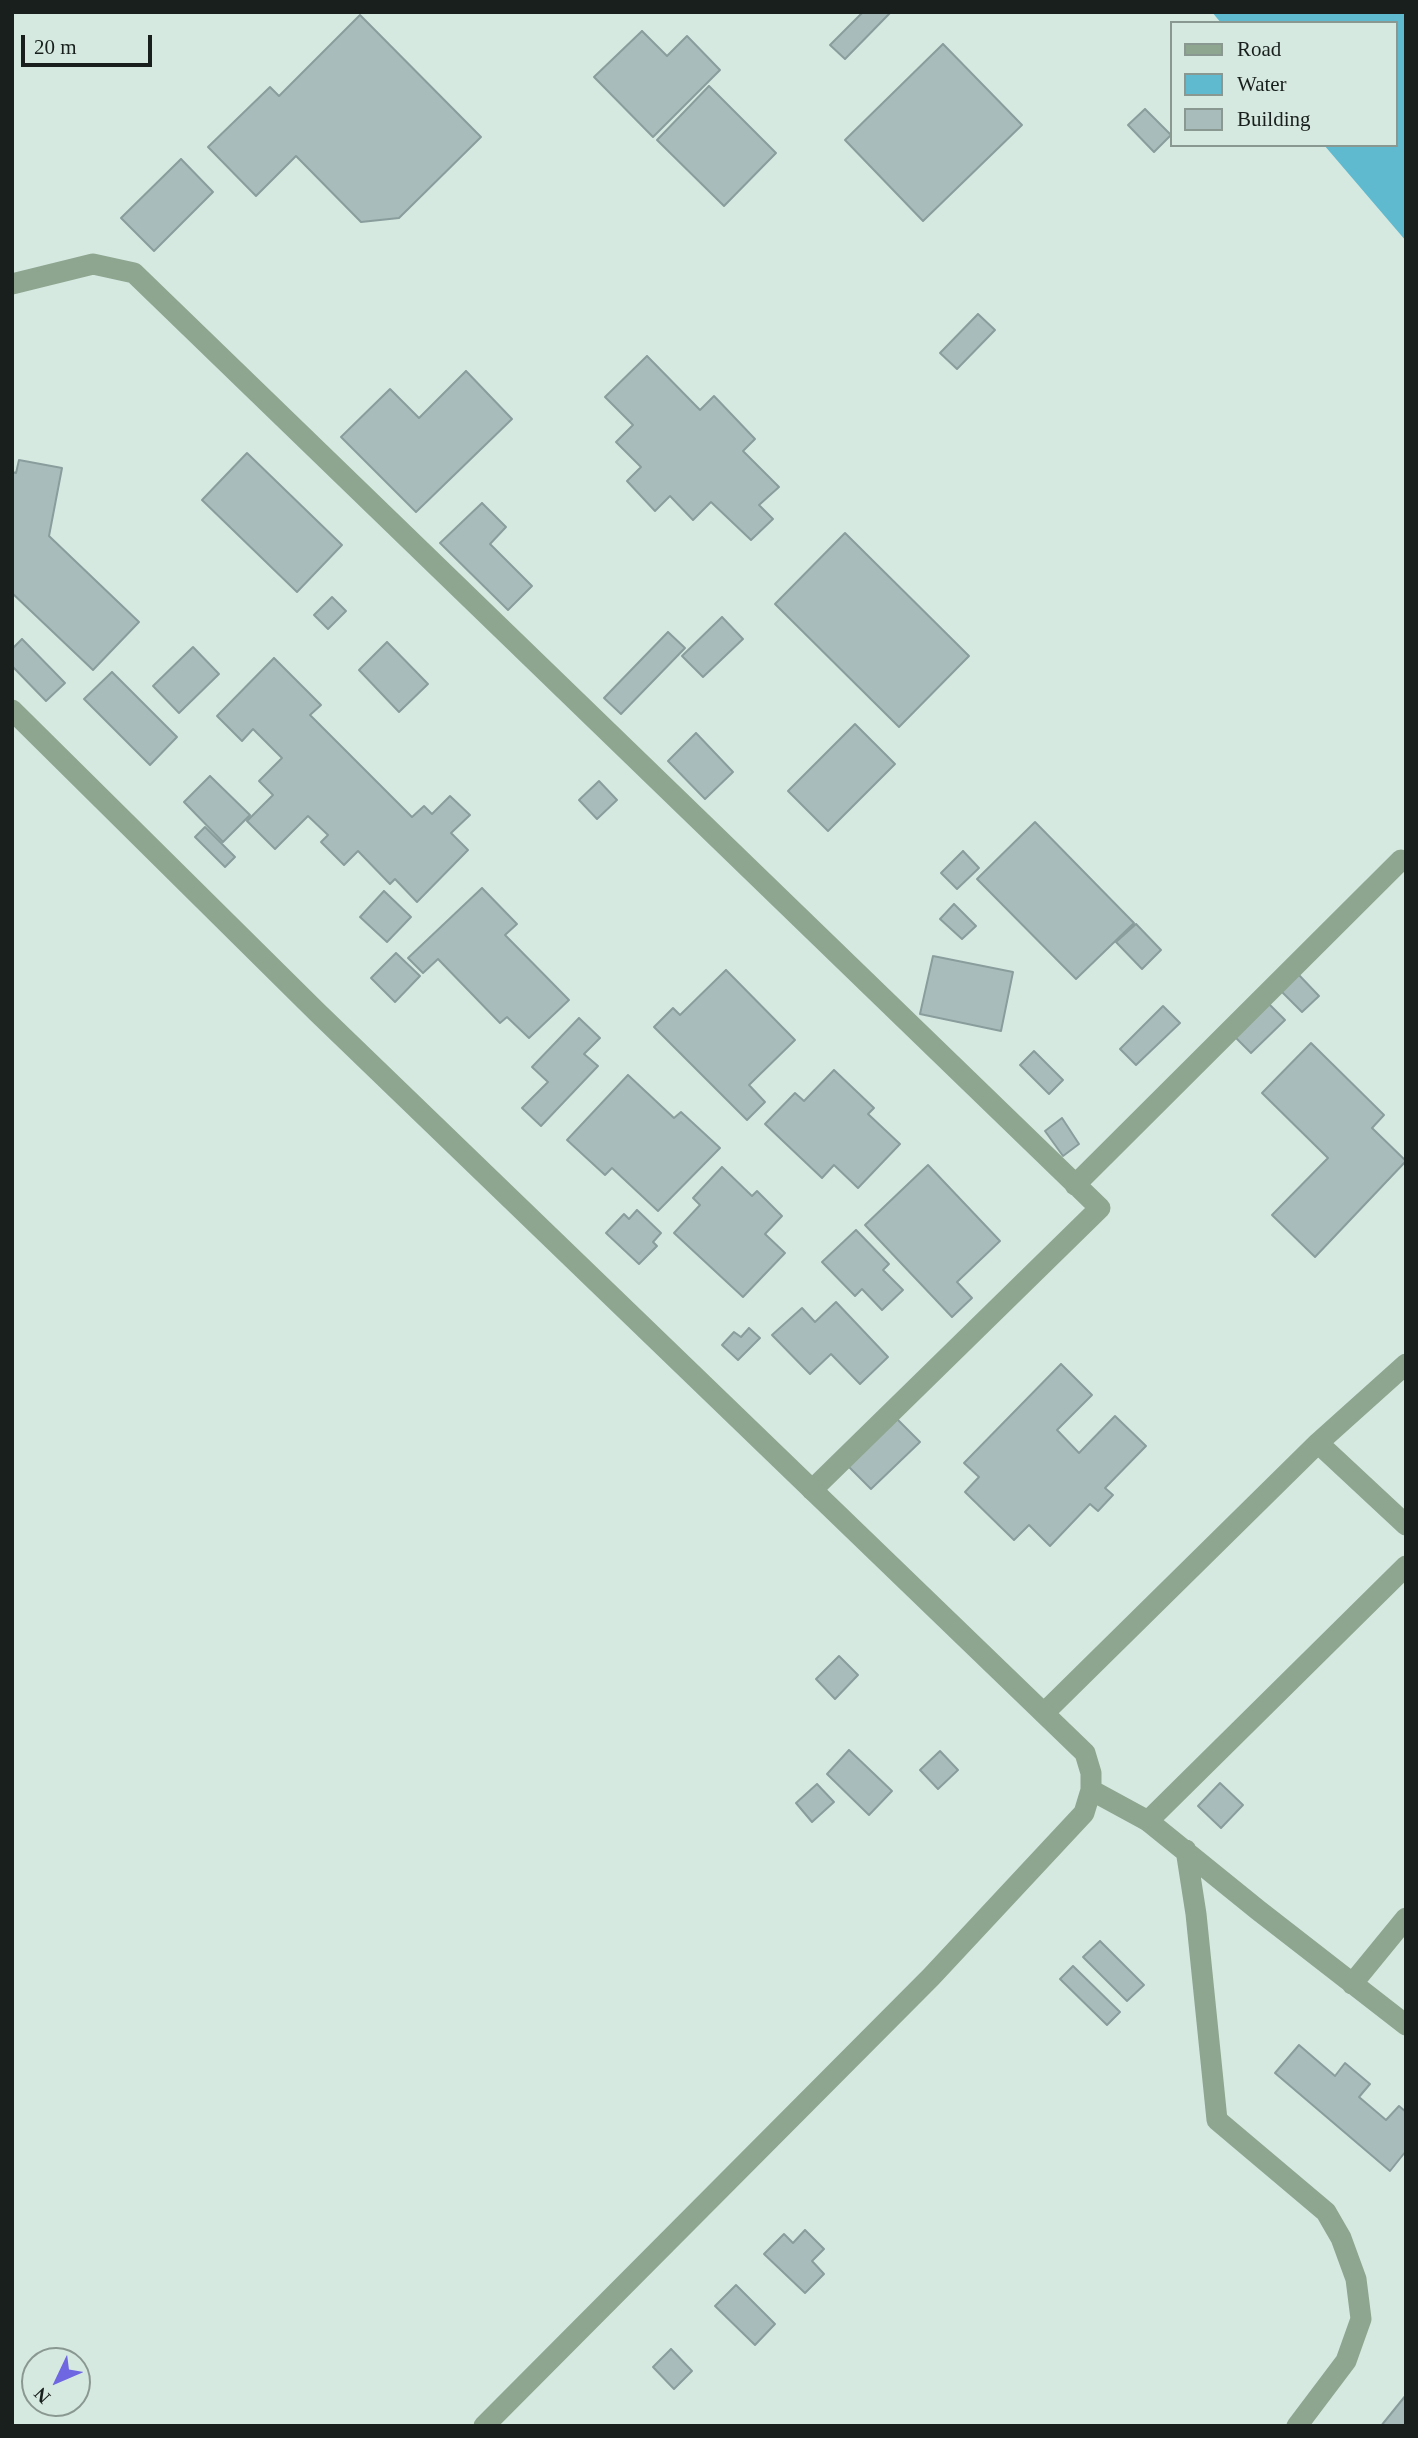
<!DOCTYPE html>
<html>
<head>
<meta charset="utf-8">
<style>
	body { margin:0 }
	#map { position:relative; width:1418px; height:2438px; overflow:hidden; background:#d6e9e1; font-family:"Times New Roman",serif }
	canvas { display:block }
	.frame { position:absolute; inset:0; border:14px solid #181f1c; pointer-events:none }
	.legend { position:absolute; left:1170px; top:21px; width:228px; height:126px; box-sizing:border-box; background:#d6e9e1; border:2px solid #8a9892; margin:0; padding:9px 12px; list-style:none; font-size:21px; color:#181f1c }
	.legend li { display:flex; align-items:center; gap:14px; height:35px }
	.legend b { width:35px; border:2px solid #8a9892 }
	.north { position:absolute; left:21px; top:2347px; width:70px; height:70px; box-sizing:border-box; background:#d6e9e1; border:2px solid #8a9892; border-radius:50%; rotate:226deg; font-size:19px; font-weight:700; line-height:28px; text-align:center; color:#181f1c }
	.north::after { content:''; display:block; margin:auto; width:24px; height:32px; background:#6e67e1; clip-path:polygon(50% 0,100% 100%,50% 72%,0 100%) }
	.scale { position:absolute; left:21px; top:35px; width:131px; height:32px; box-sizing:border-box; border:4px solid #181f1c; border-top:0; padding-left:9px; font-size:21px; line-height:24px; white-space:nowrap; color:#181f1c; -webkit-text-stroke:5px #d6e9e1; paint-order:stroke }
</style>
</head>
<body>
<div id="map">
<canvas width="1418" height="2438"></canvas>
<div class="frame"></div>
<ul class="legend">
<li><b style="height:9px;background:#8ea690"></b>Road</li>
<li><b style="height:19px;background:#60bacf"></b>Water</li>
<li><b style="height:19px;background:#a8bdbb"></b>Building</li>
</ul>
<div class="north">N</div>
<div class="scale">20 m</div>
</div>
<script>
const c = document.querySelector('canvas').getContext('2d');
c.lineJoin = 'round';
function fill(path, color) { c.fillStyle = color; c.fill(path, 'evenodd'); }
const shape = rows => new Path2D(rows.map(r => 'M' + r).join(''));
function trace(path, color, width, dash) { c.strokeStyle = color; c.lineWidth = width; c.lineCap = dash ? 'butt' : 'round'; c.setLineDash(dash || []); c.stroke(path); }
const water = shape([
	[1212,12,1406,12,1406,241,1324,145,1395,145,1395,23,1221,23]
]);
const building = shape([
	[863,12,891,12,845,59,830,45,863,12],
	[360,15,481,137,399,218,361,222,296,156,256,196,208,147,270,87,279,96,360,15],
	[642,31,667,56,687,36,720,70,653,137,594,77,642,31],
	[943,44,1022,125,923,221,845,140,943,44],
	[709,86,776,153,724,206,657,140,709,86],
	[1145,109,1171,135,1154,152,1128,125,1145,109],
	[181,159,213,192,154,251,121,218,181,159],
	[978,314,995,330,957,369,940,353,978,314],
	[647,356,700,410,714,396,755,439,743,451,779,487,759,505,773,519,751,540,711,502,693,520,670,496,655,511,627,481,641,467,616,442,633,425,605,397,647,356],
	[466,371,512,419,416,512,341,437,390,389,419,418,466,371],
	[247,453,342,545,297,592,202,500,247,453],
	[19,460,62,468,49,536,139,622,93,670,12,593,12,472,16,473,19,460],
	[482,503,506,527,490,544,532,586,508,610,440,543,482,503],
	[845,533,969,656,899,727,775,604,845,533],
	[332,597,346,611,328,629,314,615,332,597],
	[722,617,743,639,703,677,682,656,722,617],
	[668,632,685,648,621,714,604,698,668,632],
	[22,639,65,683,46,701,12,666,12,649,22,639],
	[387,642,428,684,399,712,359,670,387,642],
	[193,647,219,674,179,713,153,686,193,647],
	[274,658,321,705,310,715,412,817,424,806,432,814,450,796,470,815,451,833,468,850,417,902,395,879,390,884,358,851,344,865,321,842,328,835,308,816,275,849,247,821,273,795,259,781,282,758,253,729,242,741,217,716,274,658],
	[112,672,177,737,150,765,84,699,112,672],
	[855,724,895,764,828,831,788,791,855,724],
	[696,733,733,772,705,799,668,761,696,733],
	[210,776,250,815,223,842,184,802,210,776],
	[599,781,617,800,597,819,579,800,599,781],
	[1035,822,1134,923,1076,979,977,879,1035,822],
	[205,827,235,857,225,867,195,837,205,827],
	[963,851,979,868,957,889,941,873,963,851],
	[482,888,517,924,505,935,569,1000,529,1038,507,1017,500,1023,438,959,423,973,408,958,482,888],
	[384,891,411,917,387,942,360,917,384,891],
	[954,904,976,926,962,939,940,919,954,904],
	[1136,924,1161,950,1142,969,1116,942,1136,924],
	[396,953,420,976,395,1002,371,978,396,953],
	[933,956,1013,972,1001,1031,920,1014,933,956],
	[726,970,795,1040,749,1085,765,1102,747,1120,654,1027,673,1008,680,1015,726,970],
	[1298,974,1319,996,1302,1012,1281,991,1298,974],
	[1267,1002,1285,1020,1251,1053,1233,1035,1267,1002],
	[1163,1006,1180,1023,1136,1065,1120,1049,1163,1006],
	[579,1018,600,1038,584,1054,598,1066,541,1126,522,1108,548,1082,532,1067,579,1018],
	[1311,1043,1384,1115,1372,1128,1406,1161,1315,1257,1272,1215,1328,1158,1262,1093,1311,1043],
	[1034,1051,1063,1080,1049,1094,1020,1065,1034,1051],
	[834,1070,874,1108,868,1114,900,1144,858,1188,834,1165,822,1178,765,1124,795,1093,804,1101,834,1070],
	[628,1075,674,1118,681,1112,720,1148,658,1211,612,1168,605,1175,567,1140,628,1075],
	[1062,1118,1079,1144,1063,1156,1045,1131,1062,1118],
	[928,1165,1000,1241,957,1282,972,1298,952,1317,865,1225,928,1165],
	[722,1167,752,1196,757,1191,782,1216,765,1234,785,1253,743,1297,674,1233,700,1205,693,1198,722,1167],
	[637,1210,661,1233,653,1242,657,1246,639,1264,606,1233,624,1214,629,1219,637,1210],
	[856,1230,889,1264,883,1270,903,1290,882,1310,862,1289,855,1296,822,1262,856,1230],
	[836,1302,888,1357,860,1384,831,1354,810,1374,772,1335,802,1308,815,1322,836,1302],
	[749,1328,760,1338,738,1360,722,1345,734,1332,741,1337,749,1328],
	[1061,1364,1092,1395,1057,1430,1079,1453,1115,1416,1146,1446,1105,1488,1113,1495,1098,1511,1090,1504,1050,1546,1029,1525,1014,1540,965,1492,979,1477,964,1463,1061,1364],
	[897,1419,920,1442,871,1489,848,1466,897,1419],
	[839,1656,858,1675,835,1699,816,1679,839,1656],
	[849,1750,892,1791,869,1815,827,1774,849,1750],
	[940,1751,958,1770,938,1789,920,1770,940,1751],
	[1220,1783,1243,1805,1221,1828,1198,1806,1220,1783],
	[817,1784,834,1802,812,1822,796,1803,817,1784],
	[1100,1941,1144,1985,1127,2001,1083,1957,1100,1941],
	[1073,1966,1120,2012,1107,2025,1060,1979,1073,1966],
	[1299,2045,1335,2076,1345,2063,1370,2084,1359,2097,1386,2120,1399,2106,1406,2112,1406,2151,1390,2171,1275,2073,1299,2045],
	[805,2230,824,2249,812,2261,824,2274,805,2293,764,2254,784,2234,793,2243,805,2230],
	[736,2285,775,2324,755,2345,715,2306,736,2285],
	[671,2349,692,2371,674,2389,653,2367,671,2349],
	[1406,2395,1406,2426,1381,2426,1406,2395]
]);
const service = shape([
	[12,284,93,264,134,273,1100,1208,812,1490],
	[1075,1185,1401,860],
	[1318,1443,1406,1525],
	[1044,1713,1318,1443,1406,1364],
	[1148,1821,1406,1566]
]);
const minor = shape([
	[12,710,317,1012,1085,1753,1091,1773,1091,1790,1084,1813,931,1977,484,2426],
	[1091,1790,1148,1821,1258,1910,1406,2025],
	[1186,1850,1196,1914,1217,2120,1326,2212,1341,2238,1356,2279,1361,2319,1346,2361,1297,2426],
	[1352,1984,1406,1918]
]);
fill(water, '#60bacf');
fill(building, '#a8bdbb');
trace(building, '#899d9c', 2);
trace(service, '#8ea690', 21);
trace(minor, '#8ea690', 21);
</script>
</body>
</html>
